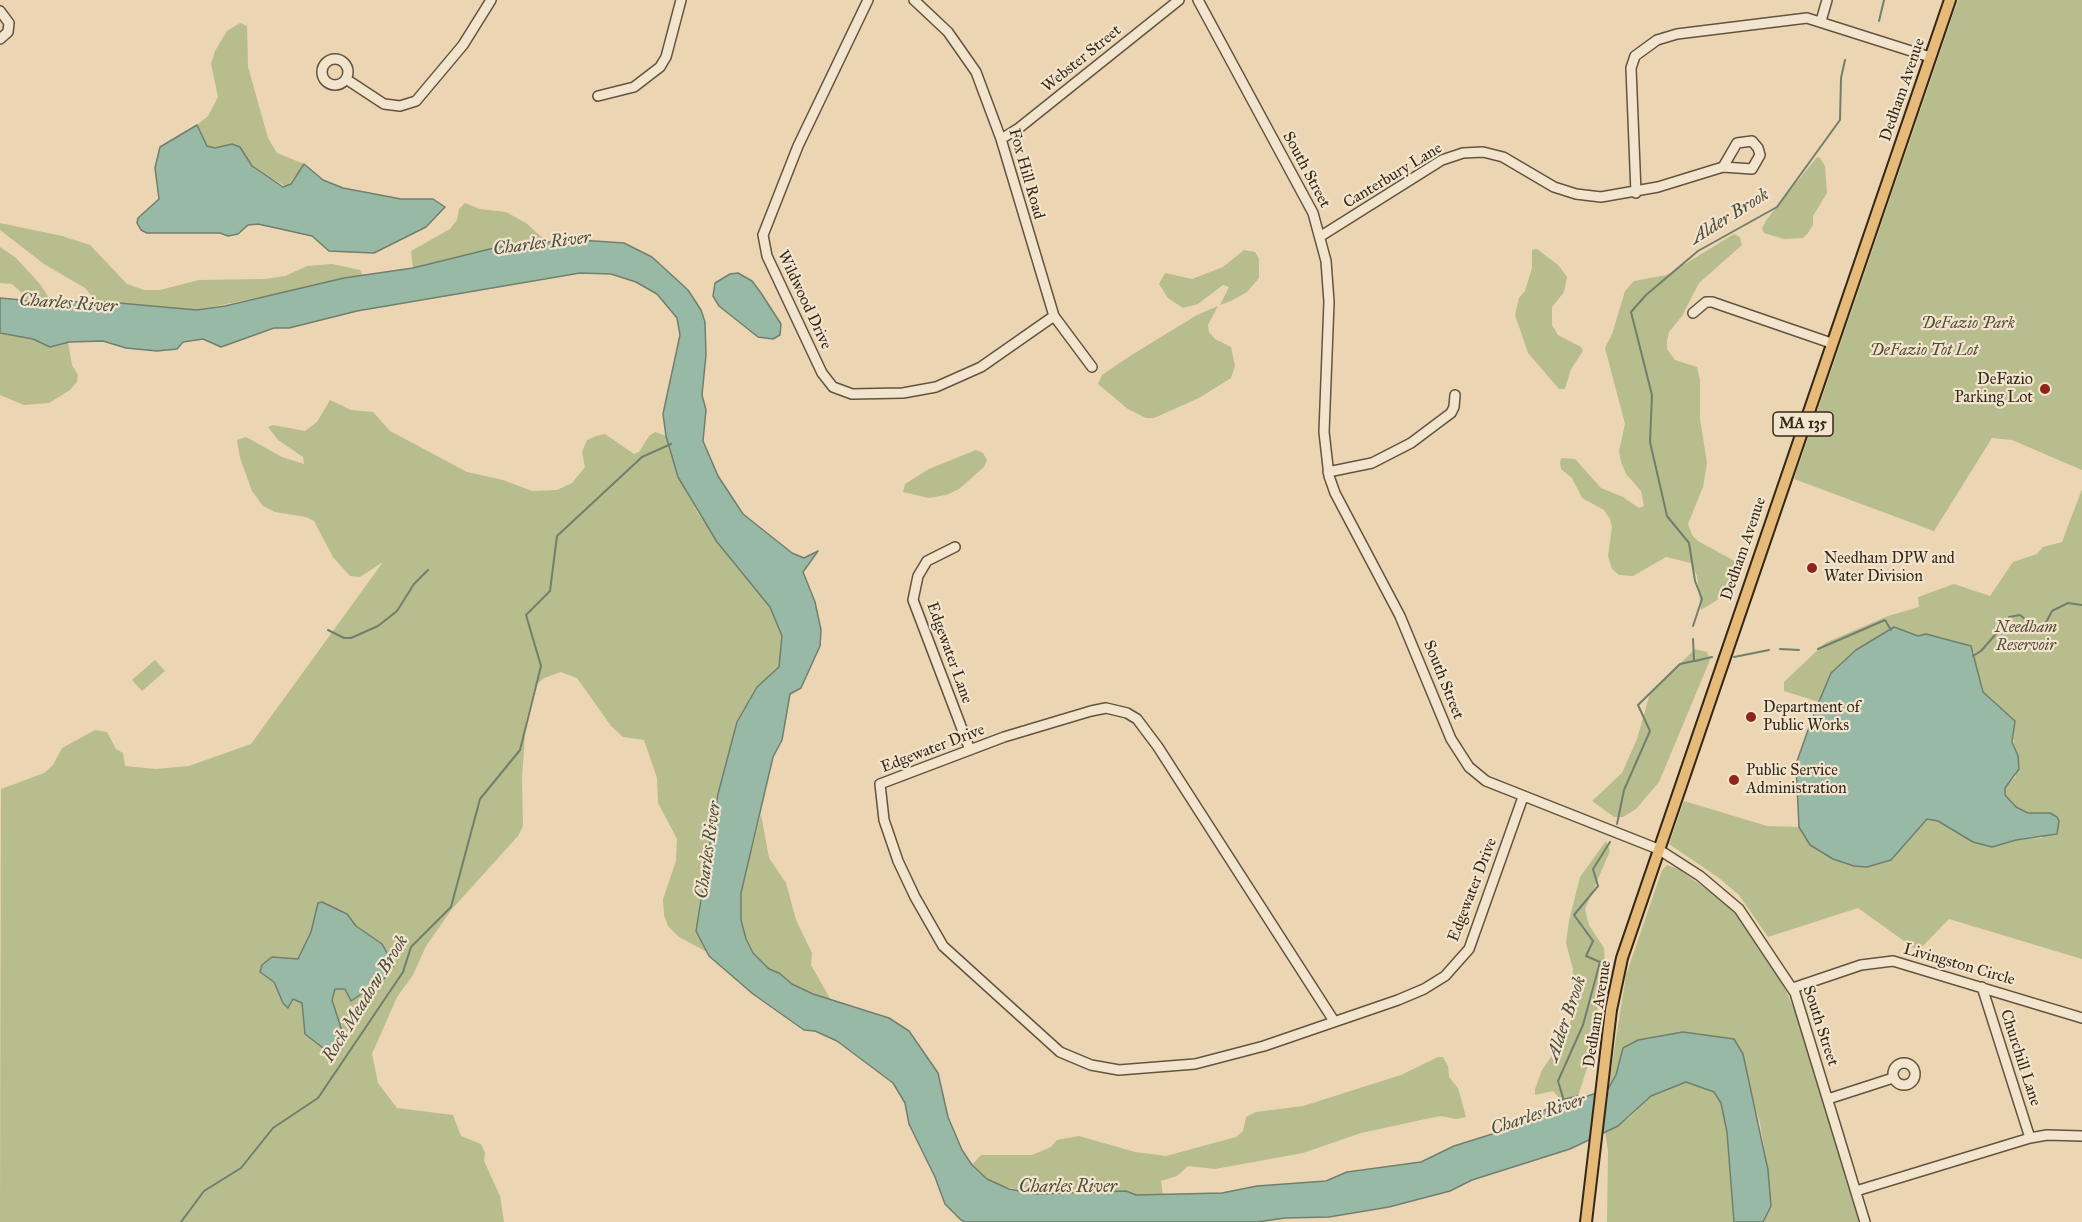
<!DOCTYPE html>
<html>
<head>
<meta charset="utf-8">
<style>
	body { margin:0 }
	canvas { display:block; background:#ebd5b2 }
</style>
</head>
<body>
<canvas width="2082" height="1222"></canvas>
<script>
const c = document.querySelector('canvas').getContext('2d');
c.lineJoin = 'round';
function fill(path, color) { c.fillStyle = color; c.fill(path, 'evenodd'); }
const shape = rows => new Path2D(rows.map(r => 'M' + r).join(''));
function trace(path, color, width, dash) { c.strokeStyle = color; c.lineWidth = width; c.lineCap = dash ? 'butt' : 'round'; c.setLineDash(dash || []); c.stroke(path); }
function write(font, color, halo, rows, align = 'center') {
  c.font = font + ' "IM FELL Great Primer",serif'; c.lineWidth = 4.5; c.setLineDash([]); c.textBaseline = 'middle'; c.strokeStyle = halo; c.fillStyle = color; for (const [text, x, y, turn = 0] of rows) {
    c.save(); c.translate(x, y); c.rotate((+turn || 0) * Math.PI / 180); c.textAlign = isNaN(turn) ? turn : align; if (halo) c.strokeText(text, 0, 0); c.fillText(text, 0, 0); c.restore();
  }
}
const green = shape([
	[1958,0,2082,0,2082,470,2012,440,1992,438,1934,531,1794,479],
	[240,23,247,26,248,67,268,138,277,153,304,164,287,187,256,170,225,145,215,148,207,146,197,125,208,116,218,97,211,64,215,51,227,31],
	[1817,157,1820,158,1825,166,1827,193,1813,216,1813,225,1808,233,1803,238,1784,239,1764,233,1762,228,1767,219],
	[465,203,480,209,506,212,526,223,547,242,498,247,413,268,411,251,450,229,457,220,459,209],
	[0,223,62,236,90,245,127,284,144,290,160,290,199,280,265,279,285,276,307,266,332,264,360,270,363,276,197,310,96,301,85,288,44,264,9,237,0,230],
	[1734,234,1740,237,1742,245,1699,283,1682,316,1669,332,1667,341,1667,349,1675,360,1697,367,1700,380,1700,419,1707,463,1703,487,1688,524,1692,535,1698,541,1738,563,1740,573,1730,592,1701,610,1697,576,1691,563,1666,557,1633,576,1619,575,1612,569,1608,556,1612,527,1610,519,1604,510,1582,498,1572,478,1561,469,1560,463,1561,458,1575,459,1601,488,1623,497,1639,508,1644,506,1641,491,1626,474,1621,462,1619,451,1625,424,1605,348,1612,334,1625,291,1634,281,1667,275],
	[0,247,16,258,40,284,49,298,21,299,21,292,12,284,0,283],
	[1537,249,1558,265,1567,277,1564,292,1552,307,1552,325,1558,335,1581,347,1583,351,1571,369,1565,389,1559,389,1528,353,1515,315,1519,298,1525,291,1532,268,1532,250],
	[1244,250,1255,252,1259,259,1259,278,1247,292,1231,301,1220,305,1229,287,1223,285,1198,304,1183,308,1168,298,1159,284,1165,273,1192,279,1223,267],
	[1218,306,1208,325,1209,332,1215,339,1231,347,1235,366,1231,378,1199,398,1154,418,1146,418,1128,409,1098,384,1102,375,1130,356,1197,315],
	[0,333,33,339,50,347,68,342,72,365,78,375,77,382,70,390,49,403,24,405,0,395],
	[330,400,351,410,373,412,390,431,467,472,503,480,532,491,557,490,572,483,585,467,582,452,587,440,596,436,605,434,634,454,639,452,649,436,655,432,666,436,678,477,699,515,733,563,757,589,770,607,782,636,779,667,757,687,751,697,718,794,696,931,707,952,679,937,668,926,664,915,663,899,676,861,677,839,658,803,657,778,644,740,623,737,611,726,577,678,561,672,544,678,535,686,526,720,522,778,523,826,518,836,452,909,426,946,413,975,397,997,372,1054,378,1083,397,1108,453,1115,461,1136,481,1144,485,1153,484,1161,500,1196,504,1222,0,1222,1,789,44,773,53,765,62,748,95,730,107,732,116,749,123,753,125,766,156,769,189,766,251,744,383,562,360,577,350,576,333,557,314,521,306,517,275,512,263,506,252,491,240,458,237,440,246,437,282,457,304,464,303,457,278,440,268,427,273,425,305,431,317,422],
	[976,450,983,453,987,460,984,467,959,489,946,495,929,498,903,492,905,484,929,469],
	[2082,489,2082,959,1949,919,1918,951,1858,908,1768,937,1739,895,1719,878,1669,844,1684,801,1767,826,1799,827,1810,845,1833,859,1867,867,1891,860,1926,819,1938,821,1973,842,1992,847,2016,840,2042,838,2050,813,2028,813,2016,807,2005,795,2005,788,2016,776,2012,717,2000,709,1983,692,1978,683,1974,652,1959,642,1926,634,1918,636,1893,627,1856,650,1843,661,1831,673,1819,702,1784,691,1784,682,1825,643,1888,616,1919,607,1918,597,1954,584,1990,596,2013,562,2037,554,2043,547,2062,542],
	[1695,649,1707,652,1710,660,1659,782,1636,809,1623,817,1614,817,1592,801,1622,773,1637,739,1650,693],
	[155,660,165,671,142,691,132,680],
	[761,814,769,858,786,883,796,920,812,953,811,965,831,1000,804,990,769,969,753,953,746,939,741,920,741,893],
	[1606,841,1610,851,1585,909,1589,925,1604,948,1605,963,1589,1062,1578,1096,1561,1100,1553,1091,1535,1095,1535,1089,1542,1070,1570,1029,1573,969,1566,943,1569,921,1580,877],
	[1667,865,1678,869,1726,903,1752,930,1783,984,1797,1016,1859,1222,1763,1222,1771,1206,1768,1170,1760,1123,1748,1084,1746,1066,1727,1038,1683,1032,1638,1040,1623,1048,1616,1075,1608,1089,1626,975,1662,870],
	[1438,1057,1443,1057,1448,1066,1449,1077,1458,1088,1466,1117,1456,1119,1441,1116,1421,1120,1361,1133,1303,1153,1215,1169,1188,1166,1177,1176,1161,1181,1163,1195,1136,1195,1126,1191,1036,1194,999,1185,987,1179,972,1165,981,1155,1032,1155,1051,1147,1057,1140,1079,1136,1135,1152,1166,1156,1236,1137,1243,1131,1246,1117,1256,1112,1303,1106,1401,1075],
	[1686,1082,1714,1092,1721,1103,1727,1132,1734,1222,1607,1222,1608,1151,1605,1131,1628,1119,1651,1096]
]);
const water = shape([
	[197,125,207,146,215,148,232,144,240,147,252,166,283,187,291,184,304,164,323,180,343,188,401,199,433,199,445,207,426,227,374,253,329,251,312,236,258,224,248,225,238,234,228,236,220,233,147,233,141,230,137,223,138,218,159,199,155,168,160,147,197,125],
	[565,239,624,243,652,257,688,290,701,310,705,322,706,355,702,395,706,410,703,441,718,476,743,514,792,553,804,558,818,551,803,572,815,602,821,630,820,646,801,688,790,694,782,740,773,757,741,893,741,920,746,939,753,953,769,969,779,973,792,984,813,994,889,1018,909,1031,938,1073,948,1117,962,1150,972,1165,987,1179,1009,1189,1036,1194,1126,1191,1136,1195,1222,1193,1257,1186,1326,1181,1347,1172,1421,1162,1454,1146,1521,1125,1561,1100,1578,1096,1582,1098,1608,1089,1616,1075,1623,1048,1638,1040,1683,1032,1734,1039,1743,1054,1768,1170,1771,1206,1763,1222,1734,1222,1727,1132,1721,1103,1714,1092,1686,1082,1651,1096,1618,1126,1570,1149,1472,1180,1450,1191,1389,1207,1329,1217,1285,1218,1257,1222,965,1222,961,1220,945,1204,935,1177,909,1124,905,1103,893,1083,837,1041,815,1031,804,1030,753,994,709,956,696,931,718,794,737,722,757,687,779,667,782,636,770,607,717,542,678,477,666,436,663,414,680,335,677,318,657,294,636,282,611,274,580,273,357,311,289,328,274,328,221,347,203,339,183,342,177,349,157,351,126,348,103,341,69,342,50,347,33,339,0,333,0,298,32,301,49,298,66,302,96,301,197,310,225,306,344,278,413,268,498,247,532,245,565,239],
	[738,273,752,281,761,293,781,324,780,335,773,339,758,337,719,306,713,296,715,283,730,274,738,273],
	[1894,627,1918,636,1926,634,1971,646,1983,692,2015,721,2012,742,2018,756,2019,769,2005,788,2005,795,2016,807,2028,813,2050,813,2057,817,2059,821,2057,834,2016,840,1992,847,1973,842,1938,821,1927,819,1891,860,1867,867,1854,866,1833,859,1810,845,1799,827,1796,764,1813,716,1831,673,1856,650,1894,627],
	[322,902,347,914,356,926,382,944,394,965,384,979,351,1001,345,989,335,989,332,1000,343,1034,340,1043,334,1051,327,1051,305,1034,302,1003,293,999,288,1008,283,1003,274,982,260,972,262,965,272,957,298,959,311,932,318,903,322,902]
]);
const stream = shape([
	[1879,21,1884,0],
	[2009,617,2020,615,2037,629,2043,628,2052,611,2068,603,2082,605],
	[1693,626,1702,599,1695,581,1689,543,1667,516,1650,442,1652,395,1631,312,1646,295,1698,251,1777,207,1840,120,1841,78,1845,60],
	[328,630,344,638,351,638,378,626,397,611,414,584,428,570],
	[1780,649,1799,650],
	[1818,649,1885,620,1891,630],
	[1973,656,1981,651,2003,626],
	[1734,657,1769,650],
	[1695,661,1712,657],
	[1617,824,1624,790,1650,731,1638,705,1680,664,1694,661,1693,639],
	[1564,1101,1558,1081,1583,1025,1600,962,1586,956,1593,941,1574,915,1598,886,1593,869,1610,842],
	[181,1222,204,1191,241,1168,273,1128,318,1098,403,972,411,947,451,907,480,799,520,750,541,666,526,615,550,591,557,536,642,457,671,444]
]);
const minor = shape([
	[868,0,798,146,763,235,767,256,822,373,833,387,852,394,903,393,936,387,981,367,1054,316],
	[914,0,948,32,976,72,1001,139,1054,316,1092,367],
	[1198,0,1313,213,1326,261,1329,302,1324,432,1329,476,1335,493,1400,616,1451,739,1469,767,1486,781,1658,849,1700,876,1739,909,1795,993,1865,1222],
	[0,11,9,23,8,32,0,39],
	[1821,21,1827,0],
	'322 72a13 13 0 1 1 26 0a13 13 0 1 1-26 0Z',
	[346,79,384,104,400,106,416,101,463,45,491,0],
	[598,96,634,87,660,67,666,57,681,0],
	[1001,139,1019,128,1179,0],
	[1636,193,1631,68,1635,56,1657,40,1677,34,1807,18,1930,57],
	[1321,236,1442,160,1463,153,1483,152,1503,157,1554,187,1576,194,1601,197,1658,187,1723,167,1752,169,1760,155,1758,148,1752,141,1737,143,1723,167],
	[1693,313,1706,302,1712,302,1831,343],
	[1328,472,1372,463,1411,443,1451,413,1454,407,1455,395],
	[955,547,927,561,918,576,913,600,970,750],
	[1982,987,2030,1138],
	[1793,988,1861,965,1893,961,2082,1018],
	[1334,1021,1158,747,1137,719,1127,713,1106,708,1091,711,1004,737,880,784,884,820,898,861,915,897,943,946,1060,1052,1091,1065,1119,1070,1195,1064,1264,1046,1398,1000,1424,989,1445,976,1469,949,1523,797],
	'1893 1074a11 11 0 1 1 22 0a11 11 0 1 1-22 0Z',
	[1828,1099,1893,1078],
	[1856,1191,2030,1138,2047,1135,2082,1136]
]);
const major = shape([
	[1586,1222,1611,1010,1622,958,1950,0]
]);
const markers = [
	[2045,389,6,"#8f2418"],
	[1812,568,6,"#8f2418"],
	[1751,717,6,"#8f2418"],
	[1734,780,6,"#8f2418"]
];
const shields = [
	[1803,424,60]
];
const shieldNames = [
	["MA 135",1803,424]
];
const streetNames = [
	["Webster Street",1082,59,-39],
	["Dedham Avenue",1903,90,-71],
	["South Street",1306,170,62],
	["Fox Hill Road",1026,174,74],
	["Canterbury Lane",1393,176,-31],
	["Wildwood Drive",804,300,65],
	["Dedham Avenue",1744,549,-71],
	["Edgewater Lane",949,653,70],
	["South Street",1443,680,68],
	["Edgewater Drive",933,749,-21],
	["Edgewater Drive",1473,890,-69],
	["Livingston Circle",1959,965,16],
	["Dedham Avenue",1598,1014,-81],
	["South Street",1820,1026,72],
	["Churchill Lane",2020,1058,72]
];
const parkNames = [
	["DeFazio Park",1968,324],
	["DeFazio Tot Lot",1924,351],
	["Needham",2026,628],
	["Reservoir",2026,646]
];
const poiNames = [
	["DeFazio",2033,380,"right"],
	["Parking Lot",2033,398,"right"],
	["Needham DPW and",1824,559],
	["Water Division",1824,577],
	["Department of",1763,708],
	["Public Works",1763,726],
	["Public Service",1746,771],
	["Administration",1746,789]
];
const waterNames = [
	["Alder Brook",1730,217,-32],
	["Charles River",542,244,-7],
	["Charles River",68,304,4],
	["Charles River",709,850,-82],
	["Rock Meadow Brook",366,999,-58],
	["Alder Brook",1567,1019,-71],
	["Charles River",1538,1115,-18],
	["Charles River",1068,1188]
];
fill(green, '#b7bd8d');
fill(water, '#99b9a7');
trace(water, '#717f6e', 1.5);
trace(stream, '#717f6e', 2);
trace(minor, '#62543f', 12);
trace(major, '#342919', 14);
trace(minor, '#f2e4cd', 9);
trace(major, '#e6ba79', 10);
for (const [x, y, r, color] of markers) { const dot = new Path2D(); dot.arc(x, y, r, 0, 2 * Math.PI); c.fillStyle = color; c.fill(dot); trace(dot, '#f2e4cd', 2); }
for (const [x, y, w] of shields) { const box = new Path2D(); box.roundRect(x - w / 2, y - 12, w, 24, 4.5); c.fillStyle = '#f2e4cd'; c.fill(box); trace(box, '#342919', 1.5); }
write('bold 15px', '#342919', null, shieldNames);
write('16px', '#342919', '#f2e4cd', streetNames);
write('italic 16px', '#554e36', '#f2e4cd', parkNames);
write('16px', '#342919', '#f2e4cd', poiNames, 'left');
write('italic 18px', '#4d4d3c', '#f2e4cd', waterNames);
</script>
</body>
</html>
